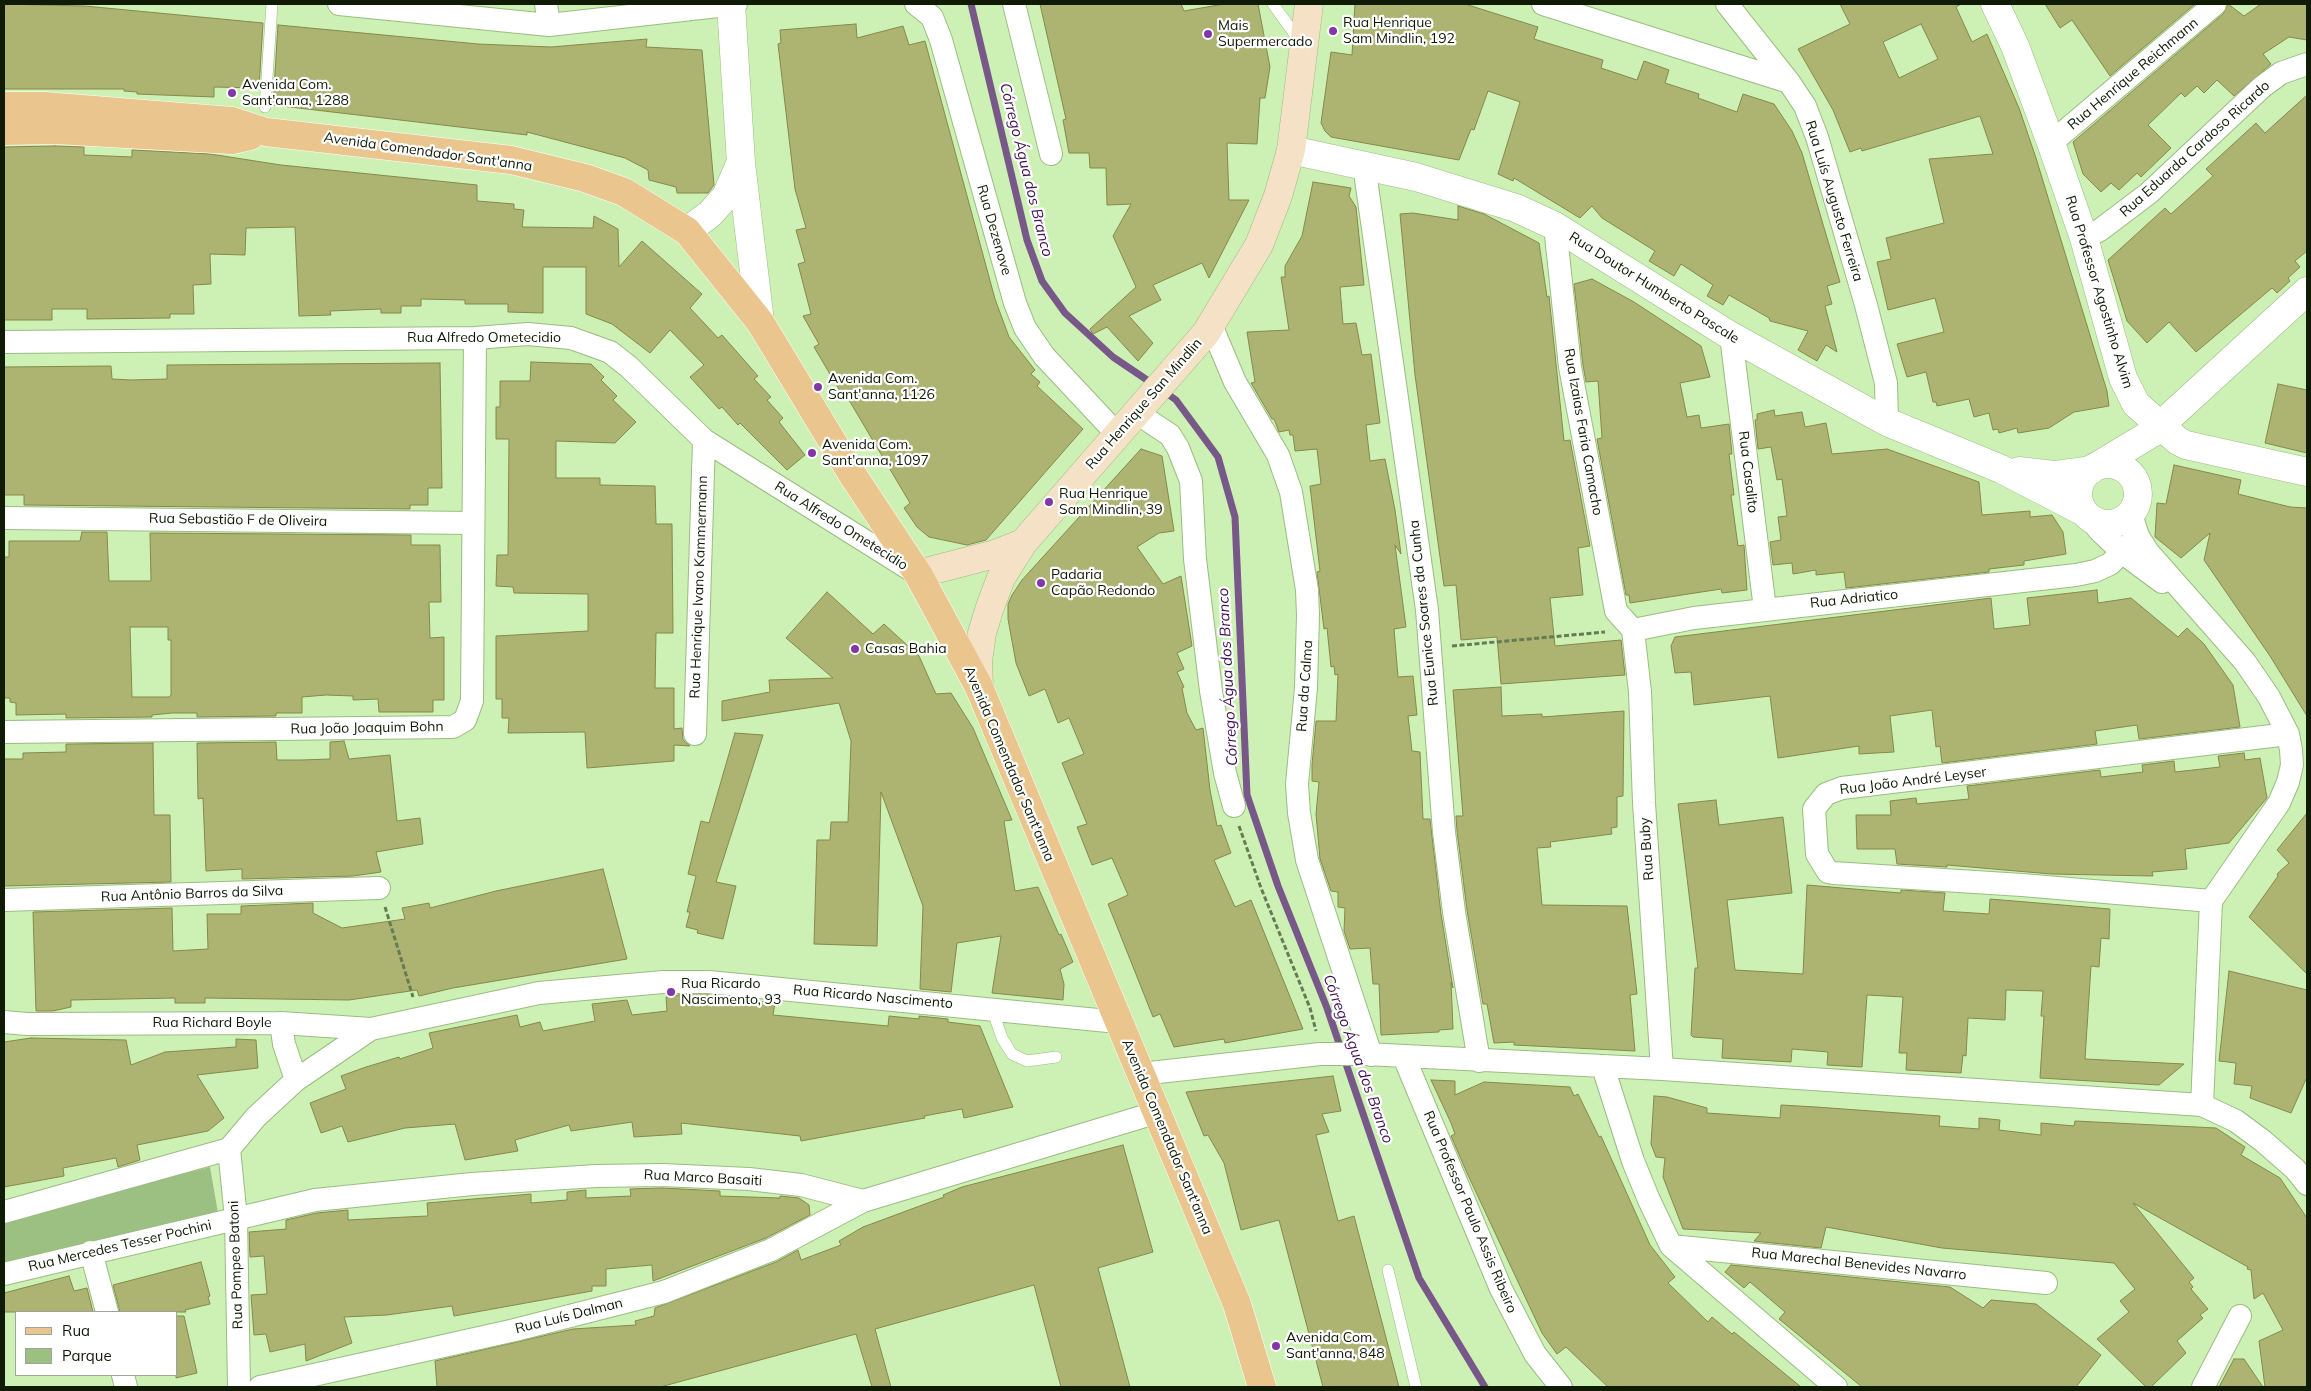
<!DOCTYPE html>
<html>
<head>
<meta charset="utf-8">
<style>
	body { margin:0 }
	#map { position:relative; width:2311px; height:1391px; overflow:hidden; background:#cdf1b4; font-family:Mulish,sans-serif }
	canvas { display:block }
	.frame { position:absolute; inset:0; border:5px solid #0f1b05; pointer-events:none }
	.legend { position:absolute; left:15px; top:1311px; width:162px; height:65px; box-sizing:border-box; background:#fff; border:1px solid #9fa49b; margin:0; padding:6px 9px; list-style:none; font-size:15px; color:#0f1b05 }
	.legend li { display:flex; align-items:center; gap:10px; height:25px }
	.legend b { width:25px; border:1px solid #9fa49b }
</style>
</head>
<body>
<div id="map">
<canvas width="2311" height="1391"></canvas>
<div class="frame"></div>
<ul class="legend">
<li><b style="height:6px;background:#ebc58e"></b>Rua</li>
<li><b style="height:14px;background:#9cbf82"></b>Parque</li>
</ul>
</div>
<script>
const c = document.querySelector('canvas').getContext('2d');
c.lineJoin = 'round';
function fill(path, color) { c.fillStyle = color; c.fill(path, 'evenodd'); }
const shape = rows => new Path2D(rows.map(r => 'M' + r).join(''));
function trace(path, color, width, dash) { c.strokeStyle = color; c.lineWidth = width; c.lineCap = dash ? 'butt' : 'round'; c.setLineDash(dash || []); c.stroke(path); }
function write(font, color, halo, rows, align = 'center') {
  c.font = font + ' Mulish,sans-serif'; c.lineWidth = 4.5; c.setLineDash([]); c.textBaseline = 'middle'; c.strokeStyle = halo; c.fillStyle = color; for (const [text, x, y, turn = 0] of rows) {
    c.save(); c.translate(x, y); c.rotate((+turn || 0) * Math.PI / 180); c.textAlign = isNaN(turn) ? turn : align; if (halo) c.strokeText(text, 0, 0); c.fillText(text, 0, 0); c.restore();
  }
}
const green = shape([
	[210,1167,218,1213,4,1266,4,1219]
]);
const stream = shape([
	[971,4,1027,240,1042,281,1065,313,1113,357,1153,384],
	[1162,390,1176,400,1218,457,1235,517,1247,795,1278,886,1327,1008,1419,1278,1485,1387]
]);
const building = shape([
	[4,4,85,6,263,23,259,88,214,87,214,97,137,94,137,92,124,91,124,89,4,89,4,4],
	[1040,4,1181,4,1184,11,1224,4,1258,4,1270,67,1265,98,1260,98,1257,144,1227,143,1229,200,1249,200,1209,278,1202,263,1153,285,1161,300,1129,316,1153,343,1138,361,1107,327,1093,334,1090,329,1136,287,1113,236,1131,204,1107,205,1106,168,1090,168,1089,153,1069,153,1063,120,1066,119,1040,4],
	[1355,4,1465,4,1538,27,1534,39,1603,60,1601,68,1637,80,1644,61,1669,70,1665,83,1699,94,1698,98,1737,112,1743,94,1774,104,1792,131,1802,153,1840,282,1827,286,1832,304,1825,306,1837,352,1826,345,1817,361,1798,350,1808,331,1770,321,1769,318,1729,295,1723,305,1707,296,1713,285,1681,264,1674,276,1649,261,1655,251,1602,218,1592,206,1580,218,1514,178,1513,181,1498,174,1520,102,1488,91,1474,130,1471,129,1459,160,1331,137,1325,131,1321,123,1331,52,1352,55,1355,4],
	[1840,4,1961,4,1956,7,1972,42,1987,34,2019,108,2036,158,2107,391,2109,406,2074,412,2049,428,2018,433,2017,428,1999,433,1998,429,1993,430,1989,413,1974,417,1969,399,1937,406,1936,402,1933,402,1926,372,1907,377,1897,344,1944,332,1935,298,1888,310,1877,262,1891,259,1886,238,1944,223,1929,159,1993,154,1980,116,1862,151,1861,148,1850,152,1833,110,1798,49,1850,24,1840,4],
	[1921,24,1938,59,1899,78,1883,42,1921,24],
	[2045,4,2195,4,2110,76,2072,20,2060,28,2045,4],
	[2228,4,2244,16,2261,4,2307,4,2307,40,2289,37,2263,54,2271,64,2234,96,2217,80,2204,93,2197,86,2185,97,2181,93,2148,125,2171,148,2141,177,2137,173,2119,190,2111,183,2101,192,2083,174,2073,142,2223,14,2228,4],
	[856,24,857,38,903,26,909,45,925,41,995,299,1009,337,1035,370,1031,374,1040,382,1037,386,1083,429,986,540,967,545,929,537,917,527,904,508,910,503,843,390,840,391,814,347,819,344,803,316,811,314,798,264,805,262,796,230,806,228,795,189,778,44,781,43,780,30,856,24],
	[278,25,478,44,551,47,647,39,646,47,702,50,714,185,708,193,677,193,676,187,649,180,648,170,625,158,527,132,527,135,273,105,278,25],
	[2307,95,2307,251,2295,261,2300,267,2288,278,2290,281,2277,293,2272,288,2196,352,2169,322,2147,343,2127,321,2108,260,2165,208,2171,214,2213,176,2206,169,2256,123,2265,133,2307,95],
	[55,146,84,147,84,155,132,157,132,150,210,154,281,165,477,185,477,201,514,204,514,209,524,210,522,227,593,228,594,216,618,229,619,267,642,241,702,294,690,308,718,338,722,335,758,376,754,379,771,397,767,400,783,418,779,422,805,455,787,470,740,423,738,425,722,407,719,409,690,377,704,365,670,330,650,353,612,324,586,314,586,267,543,267,543,313,508,312,508,304,465,304,465,300,421,299,421,306,401,306,401,313,381,313,381,309,330,311,331,315,299,316,295,227,246,228,245,255,210,254,211,284,193,285,194,314,170,314,170,318,87,319,87,309,52,309,52,320,4,320,4,147,55,146],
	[1313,182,1351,188,1349,196,1356,207,1364,285,1340,287,1343,324,1356,323,1362,355,1371,354,1380,423,1366,425,1370,461,1385,459,1395,510,1401,554,1395,545,1406,627,1394,629,1398,677,1413,676,1417,715,1408,716,1412,751,1420,752,1423,819,1430,819,1441,914,1453,988,1451,982,1453,1029,1439,1030,1439,1032,1381,1035,1379,984,1373,984,1370,948,1350,949,1344,931,1345,908,1338,907,1338,892,1331,891,1320,859,1316,814,1319,782,1312,781,1312,765,1316,721,1336,721,1338,674,1335,675,1334,666,1331,667,1327,628,1324,629,1317,572,1320,571,1310,486,1321,484,1317,449,1295,451,1293,435,1290,435,1289,430,1279,432,1274,419,1272,419,1251,383,1255,382,1247,332,1289,330,1281,277,1285,277,1285,266,1302,236,1313,182],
	[1458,206,1484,214,1539,243,1547,297,1549,296,1564,441,1570,440,1590,546,1578,548,1583,595,1550,598,1555,646,1621,640,1625,675,1501,684,1497,637,1461,640,1456,585,1444,586,1415,375,1400,214,1413,213,1458,220,1458,206],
	[1592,279,1634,302,1701,346,1710,377,1680,383,1687,417,1699,415,1701,428,1729,424,1732,454,1729,454,1734,495,1731,495,1738,546,1744,545,1747,590,1722,593,1721,589,1630,603,1629,595,1626,595,1597,439,1602,438,1598,381,1586,382,1583,365,1574,284,1592,279],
	[531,362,591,364,604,377,601,380,617,396,613,400,636,422,615,443,556,441,556,478,600,478,600,485,655,486,656,524,672,524,673,633,656,633,655,688,674,688,674,729,682,728,683,740,690,746,674,745,674,761,587,768,585,732,508,733,509,718,502,718,502,699,496,699,496,636,588,631,588,594,514,593,513,587,496,586,497,555,508,555,509,439,496,439,496,407,500,407,500,381,530,381,531,362],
	[440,363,442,488,428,488,428,505,410,505,410,509,24,505,24,495,4,495,4,367,111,366,112,379,131,380,167,379,167,365,440,363],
	[2278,384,2307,390,2307,453,2265,443,2278,384],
	[1774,410,1775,416,1802,412,1805,427,1826,423,1832,454,1887,449,1979,482,1982,515,2030,511,2030,517,2052,515,2063,532,2066,554,2024,561,2024,565,1989,569,1989,572,1846,588,1844,572,1816,575,1816,570,1793,574,1792,563,1773,565,1770,542,1781,540,1778,517,1787,516,1782,479,1777,480,1771,447,1758,449,1755,420,1757,420,1757,414,1774,410],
	[1141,449,1162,456,1174,531,1159,533,1137,547,1163,584,1181,576,1192,646,1177,653,1184,669,1177,672,1184,687,1182,688,1187,713,1196,730,1203,728,1210,790,1217,826,1221,825,1231,853,1214,860,1235,907,1251,900,1303,1029,1225,1043,1224,1039,1174,1047,1160,1014,1153,1017,1108,904,1128,895,1112,858,1092,865,1077,827,1087,824,1062,763,1084,754,1069,718,1058,723,1045,689,1029,696,1016,663,1008,619,1008,604,1012,595,1022,580,1141,449],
	[2174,465,2241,480,2238,494,2290,507,2307,508,2307,716,2270,656,2204,560,2210,533,2181,558,2155,537,2157,503,2166,504,2174,465],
	[82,532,107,532,109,581,151,581,150,533,411,535,411,545,440,545,441,602,429,602,430,638,444,637,444,700,433,700,433,712,379,712,378,699,353,700,353,696,326,695,302,697,302,713,276,713,276,716,197,717,197,713,172,713,152,715,152,717,66,718,66,714,16,715,16,703,10,702,10,698,4,698,4,557,9,557,9,541,80,541,82,532],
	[130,627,168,627,168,640,171,640,171,695,169,697,132,697,130,627],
	[2097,590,2098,603,2131,598,2178,637,2187,628,2204,644,2233,685,2240,727,2139,739,2137,725,2095,731,2097,744,1942,763,1940,746,1936,747,1932,710,1890,716,1894,752,1859,754,1859,746,1778,758,1770,696,1694,705,1691,672,1675,673,1671,646,1675,637,1991,598,1994,629,2030,625,2027,598,2097,590],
	[827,592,873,634,884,624,919,656,936,694,951,693,973,728,1012,820,1004,821,1015,891,1038,887,1059,935,1061,934,1073,962,1060,969,1064,984,1063,1000,992,993,1001,936,957,943,951,992,920,989,923,906,881,792,877,946,814,944,817,840,830,840,831,822,848,822,851,741,839,703,722,721,722,701,770,692,769,680,833,678,786,638,827,592],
	[1501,687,1502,716,1542,714,1542,717,1624,711,1623,796,1617,797,1617,827,1611,828,1612,834,1550,842,1551,847,1537,848,1542,905,1627,906,1637,994,1630,995,1635,1051,1514,1045,1514,1042,1494,1043,1487,1004,1483,1004,1467,910,1457,831,1456,816,1463,816,1453,690,1501,687],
	[735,733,763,735,716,882,736,886,723,939,697,933,698,930,686,927,690,912,687,912,696,876,688,874,701,821,709,823,735,733],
	[344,741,349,759,390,755,397,821,420,818,423,844,376,852,381,872,353,876,242,879,242,869,206,871,203,798,198,799,197,743,276,742,277,760,301,760,330,759,330,742,344,741],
	[153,743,154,815,170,815,171,882,4,886,4,759,23,759,23,753,66,752,66,744,153,743],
	[2244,753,2245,760,2260,758,2267,798,2229,843,2185,849,2187,869,2152,872,2153,876,2051,874,1947,865,1947,867,1897,864,1895,849,1857,849,1856,815,1891,815,1890,801,1916,798,1917,804,1969,799,1967,786,2100,770,2101,777,2143,772,2142,765,2174,761,2175,772,2220,767,2218,756,2244,753],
	[1716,800,1719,825,1783,817,1792,893,1727,900,1735,970,1803,974,1807,885,1901,893,1901,890,1945,893,1943,911,1989,914,1990,899,2110,909,2109,939,2101,938,2099,967,2091,966,2085,1059,2184,1064,2159,1085,2040,1078,2044,1016,2041,1016,2043,991,2006,990,2005,1020,1968,1018,1966,1056,1963,1055,1961,1073,1906,1070,1907,1053,1899,1053,1903,997,1867,995,1862,1067,1827,1065,1828,1052,1792,1049,1791,1062,1722,1058,1723,1039,1693,1037,1691,1035,1695,968,1698,968,1678,804,1716,800],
	[2307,813,2307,974,2249,917,2278,876,2277,874,2289,863,2277,850,2307,813],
	[603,869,627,959,453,988,419,996,417,990,349,1000,205,998,205,1003,175,1003,175,998,71,1000,71,1007,53,1011,36,1011,33,912,172,908,173,951,208,949,207,914,241,914,241,906,313,903,313,913,342,928,405,919,402,908,429,903,430,908,496,891,603,869],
	[2229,971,2307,990,2307,1077,2291,1113,2250,1098,2252,1086,2234,1084,2236,1063,2219,1061,2229,971],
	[679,995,708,995,775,1003,773,1015,888,1026,889,1016,919,1019,919,1016,948,1019,948,1022,980,1026,1013,1107,964,1118,962,1109,924,1116,925,1118,801,1141,800,1136,681,1123,682,1134,634,1137,632,1122,571,1131,569,1125,515,1140,518,1151,465,1160,455,1124,405,1128,348,1142,342,1126,321,1133,310,1103,346,1089,341,1076,366,1067,399,1057,400,1059,433,1048,429,1033,517,1015,520,1027,540,1022,543,1031,595,1021,592,1004,627,1000,632,1015,667,1011,666,997,679,995],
	[31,1038,126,1040,131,1065,165,1052,236,1047,236,1039,256,1040,258,1068,197,1075,224,1118,208,1131,137,1145,140,1160,118,1167,116,1158,63,1168,64,1176,4,1187,4,1042,31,1038],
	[1333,1076,1341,1111,1322,1114,1329,1132,1316,1135,1338,1221,1354,1216,1399,1387,1323,1387,1279,1220,1241,1230,1224,1163,1208,1135,1204,1136,1186,1092,1333,1076],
	[1431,1080,1455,1081,1455,1095,1484,1082,1570,1087,1574,1096,1578,1094,1599,1137,1601,1136,1650,1245,1675,1277,1668,1283,1708,1322,1712,1317,1732,1334,1734,1332,1801,1387,1608,1387,1566,1347,1557,1354,1542,1333,1467,1173,1451,1136,1455,1134,1451,1123,1431,1080],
	[1654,1096,1667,1097,1707,1108,1707,1113,1780,1118,1781,1105,1816,1107,1940,1116,1939,1126,1979,1129,1979,1118,2000,1120,1999,1130,2041,1135,2041,1123,2074,1126,2075,1121,2216,1128,2245,1147,2241,1155,2280,1178,2307,1218,2307,1387,2265,1387,2259,1341,2283,1330,2263,1293,2254,1299,2251,1270,2247,1269,2248,1267,2133,1203,2194,1278,2189,1282,2193,1287,2191,1289,2208,1309,2200,1315,2203,1318,2177,1341,2186,1353,2151,1387,2146,1387,2097,1339,2129,1312,2120,1301,2135,1289,2114,1263,1942,1248,1826,1227,1821,1248,1754,1241,1761,1233,1683,1229,1663,1177,1665,1158,1656,1157,1651,1144,1654,1096],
	[1123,1145,1153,1252,1098,1268,1130,1387,1061,1387,1034,1285,875,1329,891,1387,872,1387,856,1334,660,1387,437,1387,435,1361,573,1329,636,1325,635,1321,654,1316,655,1308,776,1262,798,1250,801,1260,841,1245,839,1241,863,1227,944,1197,943,1195,962,1187,1123,1145],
	[662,1188,720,1191,720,1196,780,1198,780,1196,799,1198,809,1205,810,1215,766,1238,653,1281,652,1265,606,1269,606,1286,592,1286,592,1291,454,1316,452,1306,387,1315,344,1317,352,1343,306,1361,305,1344,270,1352,266,1334,254,1335,251,1295,267,1294,264,1256,250,1257,249,1232,286,1229,286,1220,317,1213,348,1210,348,1220,406,1217,428,1216,427,1203,531,1194,531,1203,567,1200,567,1192,586,1190,586,1198,631,1196,630,1189,662,1188],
	[201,1262,210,1296,208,1297,210,1304,185,1310,186,1312,120,1312,113,1285,201,1262],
	[1731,1265,1950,1287,1983,1308,1991,1300,2036,1304,2101,1355,2076,1387,1862,1387,1779,1319,1785,1312,1750,1282,1744,1288,1725,1272,1731,1265],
	[69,1276,74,1291,87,1288,93,1312,4,1312,4,1293,69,1276],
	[176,1316,184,1316,197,1373,176,1378,176,1316],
	[2234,1359,2244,1359,2263,1387,2219,1387,2234,1359]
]);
const path = shape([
	[1452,646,1605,632],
	[1239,826,1261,888,1310,1008,1316,1031],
	[385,907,413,997]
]);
const service = shape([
	[1273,4,1301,43],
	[265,107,272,4],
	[992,1009,1002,1038,1012,1054,1027,1061,1056,1057],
	[1388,1270,1416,1387]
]);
const minor = shape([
	[339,4,549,25,736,4],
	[546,4,549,25],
	[916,4,932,17,941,40,1015,303,1025,328,1044,356,1117,434],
	[1014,4,1051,154],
	[1543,4,1789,82],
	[1727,4,1789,82,1805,106,1817,137,1866,305,1886,383,1887,422],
	[2051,143,2215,4],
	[1364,165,1427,610,1444,832,1454,912,1479,1061],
	[1555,226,1570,367,1616,611,1633,630],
	[2084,238,2100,230,2149,193,2262,87,2281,73,2307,64],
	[1211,325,1235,382,1278,455,1291,492,1307,590,1308,615,1306,688,1297,784,1299,813,1307,860,1371,1055],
	[1731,336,1765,609],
	[4,342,475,338,528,334,571,338,610,352,629,367,704,440,916,573],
	[1137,413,1170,435,1178,448,1191,481,1195,559,1211,691,1225,773,1234,806],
	[2131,514,2138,536,2148,552,2245,662,2269,697,2288,734,2291,750,2292,765,2288,782,2279,803,2211,901,2202,1105],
	[4,518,473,523],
	[2090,519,2099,530,2123,553,2162,582],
	[1633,630,1694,618,2076,575,2095,571,2110,564,2138,536],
	[1633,630,1640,692,1644,803,1662,1069],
	[4,732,453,727,465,720,472,701,475,338],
	[695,734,704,440],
	[4,900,379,888],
	[2211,901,2022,885,1833,873,1828,872,1817,854,1814,809,1826,794,1842,788,2288,734],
	[4,1022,27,1024,281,1023,371,1029,539,993,663,982,709,982,1118,1022],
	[281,1023,284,1044,296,1080],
	[1404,1057,1501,1289,1535,1354,1561,1387],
	[1603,1067,1633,1161,1649,1200,1671,1246,1836,1387],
	[1141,1074,1320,1054,1366,1054,1662,1069,2202,1105,2236,1121,2263,1141,2295,1169,2307,1184],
	[4,1212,229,1149],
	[1671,1246,2046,1283],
	[91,1252,107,1312],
	[4,1274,315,1200,472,1184,596,1176,662,1175,749,1179,801,1185,863,1201,1158,1112],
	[123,1375,126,1387],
	[239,1387,236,1218,229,1149,256,1117,296,1080,371,1029],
	[260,1387,515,1330,664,1292,771,1250,863,1201],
	[2203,1387,2240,1316]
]);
const tertiary = shape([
	[731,4,741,163,760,322],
	[1995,4,2015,46,2051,143,2084,238,2123,378,2136,404,2178,441,2186,445,2307,472],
	[1291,150,1416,177,1516,208,1555,226,1731,336,1887,422,2001,469,2084,512],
	[687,231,710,214,726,196,740,164],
	'2078 494a30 30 0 1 1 60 0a30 30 0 1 1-60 0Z',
	[2099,465,2152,433,2307,291],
	[2019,471,2054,475,2091,470]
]);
const secondary = shape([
	[918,574,995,554,1023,543],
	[979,687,978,661,982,633,990,607,1001,578,1023,543,1206,333,1259,245,1278,196,1291,150,1309,4]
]);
const primary = shape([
	[4,106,44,106,232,121,266,132,511,160,585,178,624,192,687,231,760,322,852,474,918,574,979,687,1237,1304,1262,1387],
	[4,131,55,130,232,140,250,136]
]);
const markers = [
	[1333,31,5,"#8336a8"],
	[1208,34,5,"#8336a8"],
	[232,93,5,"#8336a8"],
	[818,387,5,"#8336a8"],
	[812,453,5,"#8336a8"],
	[1049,502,5,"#8336a8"],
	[1041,583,5,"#8336a8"],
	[855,649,5,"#8336a8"],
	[671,992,5,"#8336a8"],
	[1276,1346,5,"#8336a8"]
];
const poiNames = [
	["Rua Henrique",1343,23],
	["Sam Mindlin, 192",1343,39],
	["Mais",1218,26],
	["Supermercado",1218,42],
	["Avenida Com.",242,85],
	["Sant'anna, 1288",242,101],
	["Avenida Com.",828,379],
	["Sant'anna, 1126",828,395],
	["Avenida Com.",822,445],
	["Sant'anna, 1097",822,461],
	["Rua Henrique",1059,494],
	["Sam Mindlin, 39",1059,510],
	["Padaria",1051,575],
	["Capão Redondo",1051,591],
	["Casas Bahia",865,649],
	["Rua Ricardo",681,984],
	["Nascimento, 93",681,1000],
	["Avenida Com.",1286,1338],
	["Sant'anna, 848",1286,1354]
];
const streetNames = [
	["Rua Henrique Reichmann",2133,74,-40],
	["Rua Eduarda Cardoso Ricardo",2195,149,-42],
	["Avenida Comendador Sant'anna",428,152,8],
	["Rua Luís Augusto Ferreira",1834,201,73],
	["Rua Dezenove",994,230,74],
	["Rua Doutor Humberto Pascale",1654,288,32],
	["Rua Professor Agostinho Alvim",2099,292,73],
	["Rua Alfredo Ometecidio",484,338],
	["Rua Henrique San Mindlin",1144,404,-49],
	["Rua Izaias Faria Camacho",1583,432,80],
	["Rua Casalito",1748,472,83],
	["Rua Sebastião F de Oliveira",238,520,1],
	["Rua Alfredo Ometecidio",841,526,32],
	["Rua Henrique Ivano Kammermann",699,587,-88],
	["Rua Adriatico",1854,599,-6],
	["Rua Eunice Soares da Cunha",1424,613,-96],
	["Rua da Calma",1305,686,-86],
	["Rua João Joaquim Bohn",367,728,-1],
	["Avenida Comendador Sant'anna",1009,764,67],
	["Rua João André Leyser",1913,781,-7],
	["Rua Buby",1647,849,-94],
	["Rua Antônio Barros da Silva",192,894,-2],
	["Rua Ricardo Nascimento",873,997,5],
	["Rua Richard Boyle",212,1023],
	["Avenida Comendador Sant'anna",1167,1137,67],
	["Rua Marco Basaiti",703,1178,3],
	["Rua Professor Paulo Assis Ribeiro",1470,1212,67],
	["Rua Mercedes Tesser Pochini",120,1246,-13],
	["Rua Marechal Benevides Navarro",1859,1264,6],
	["Rua Pompeo Batoni",236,1265,-92],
	["Rua Luís Dalman",569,1316,-14]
];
const waterNames = [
	["Córrego Água dos Branco",1026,170,76],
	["Córrego Água dos Branco",1228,677,-93],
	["Córrego Água dos Branco",1358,1059,70]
];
fill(green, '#9cbf82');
trace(stream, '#775888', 7);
fill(building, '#adb371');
trace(building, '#848949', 1);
trace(service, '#9abc82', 12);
trace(minor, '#9abc82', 24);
trace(tertiary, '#9abc82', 29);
trace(secondary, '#9abc82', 29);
trace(primary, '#fff', 29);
trace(path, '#657b54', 3, [5, 2.5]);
trace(service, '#fff', 11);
trace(minor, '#fff', 22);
trace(tertiary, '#fff', 28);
trace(secondary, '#f5e2c6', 28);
trace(primary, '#ebc58e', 28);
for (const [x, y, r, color] of markers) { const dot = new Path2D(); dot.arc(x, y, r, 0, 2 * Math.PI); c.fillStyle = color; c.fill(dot); trace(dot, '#fff', 2); }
write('14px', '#0f1b05', '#fff', poiNames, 'left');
write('14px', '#0f1b05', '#fff', streetNames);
write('italic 15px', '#410f57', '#fff', waterNames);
</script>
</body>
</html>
